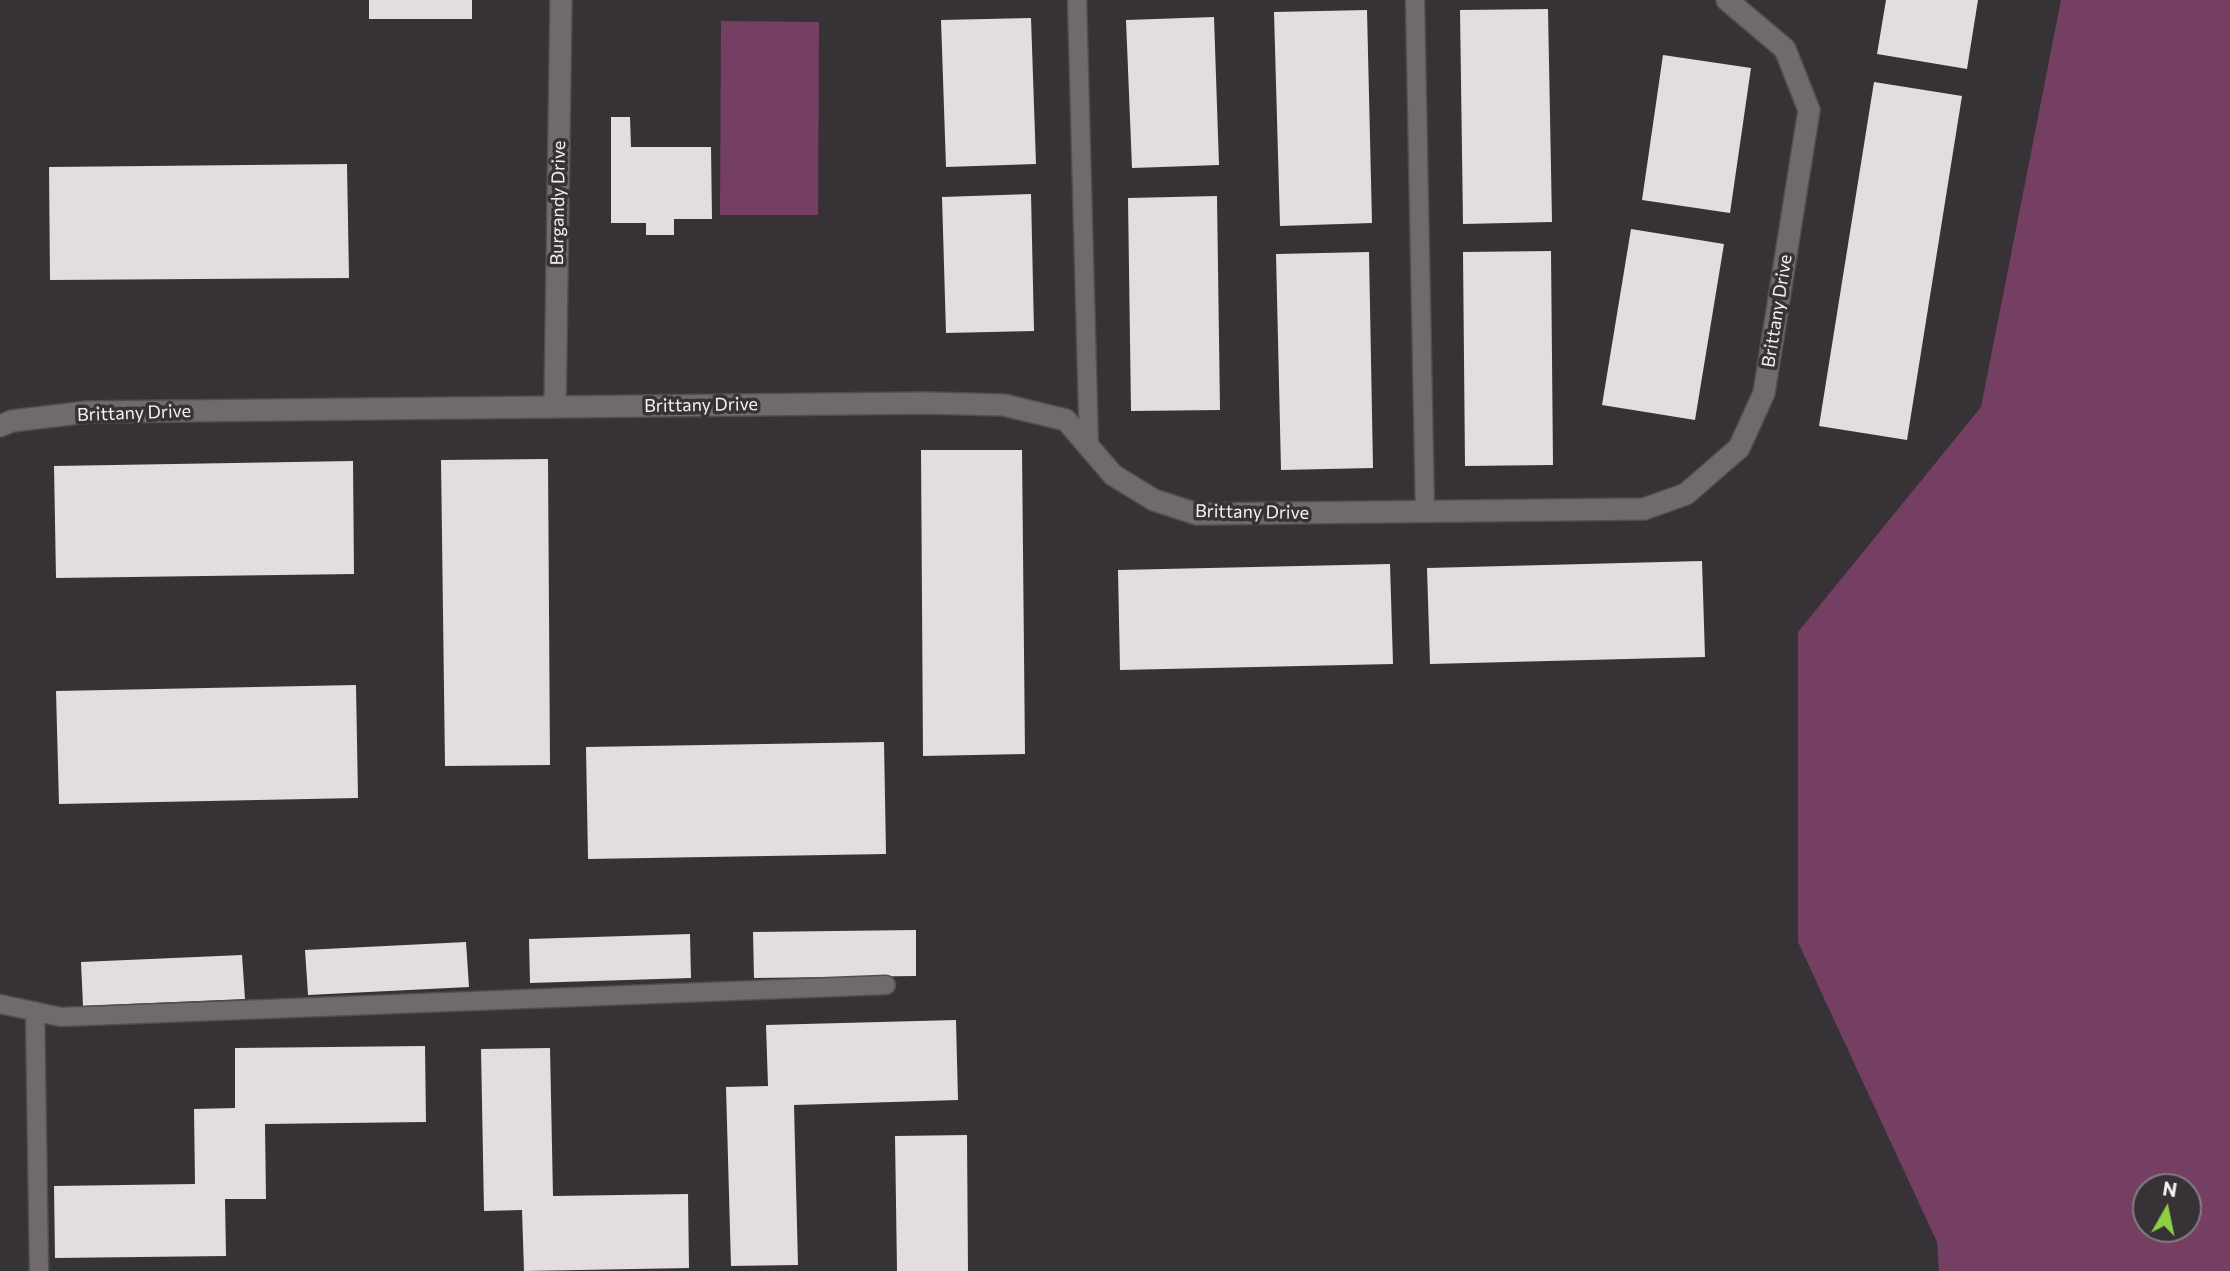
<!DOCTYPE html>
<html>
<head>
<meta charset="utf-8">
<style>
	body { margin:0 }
	#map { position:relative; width:2230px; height:1271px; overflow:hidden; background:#373235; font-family:Commissioner,sans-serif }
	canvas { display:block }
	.north { position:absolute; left:2132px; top:1173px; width:70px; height:70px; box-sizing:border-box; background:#373235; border:2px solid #837e81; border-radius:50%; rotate:9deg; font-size:19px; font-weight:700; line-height:28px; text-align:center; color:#f4f1f3 }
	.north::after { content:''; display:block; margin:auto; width:24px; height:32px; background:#8dce44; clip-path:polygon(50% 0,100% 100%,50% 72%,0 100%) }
</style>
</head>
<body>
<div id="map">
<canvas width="2230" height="1271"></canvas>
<div class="north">N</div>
</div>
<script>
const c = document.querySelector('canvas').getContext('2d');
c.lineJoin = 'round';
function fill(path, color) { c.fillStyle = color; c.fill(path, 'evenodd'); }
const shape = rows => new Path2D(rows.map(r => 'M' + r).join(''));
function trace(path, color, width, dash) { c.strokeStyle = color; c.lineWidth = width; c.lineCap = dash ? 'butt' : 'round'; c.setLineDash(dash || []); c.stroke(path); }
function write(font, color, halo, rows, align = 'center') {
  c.font = font + ' Commissioner,sans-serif'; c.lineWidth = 7; c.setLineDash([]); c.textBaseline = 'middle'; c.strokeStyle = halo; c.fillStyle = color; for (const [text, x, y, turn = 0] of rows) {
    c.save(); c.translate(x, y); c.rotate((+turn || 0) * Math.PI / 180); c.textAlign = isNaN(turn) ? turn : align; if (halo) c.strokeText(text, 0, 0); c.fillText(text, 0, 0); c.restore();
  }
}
const green = shape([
	[2061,0,2230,0,2230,1271,1939,1271,1937,1242,1798,942,1798,632,1981,407],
	[2146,1187,2188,1187,2188,1229,2146,1229],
	[721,21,819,22,818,215,720,215]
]);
const building = shape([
	[369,0,472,0,472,19,369,19],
	[1886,0,1978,0,1967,69,1877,54],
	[1548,9,1552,222,1463,224,1460,10],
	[1367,10,1372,223,1280,226,1274,12],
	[1214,17,1219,165,1132,168,1126,20],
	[1031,18,1036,164,946,167,941,20],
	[1663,55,1751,68,1730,213,1642,200],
	[1874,82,1962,96,1907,440,1819,426],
	[611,117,630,117,631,147,711,147,712,219,674,219,674,235,646,235,646,223,611,223],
	[347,164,349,278,50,280,49,167],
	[1031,194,1034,331,946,333,942,197],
	[1217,196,1220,410,1131,411,1128,198],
	[1631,229,1724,244,1695,420,1602,405],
	[1551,251,1553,465,1465,466,1463,252],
	[1369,252,1373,468,1281,470,1276,254],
	[921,450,1022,450,1025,754,923,756],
	[548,459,550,765,445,766,441,460],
	[353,461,354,574,56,578,54,466],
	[1702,561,1705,657,1430,664,1427,568],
	[1390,564,1393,664,1120,670,1118,570],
	[356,685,358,798,59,804,56,691],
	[884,742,886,854,588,859,586,747],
	[916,930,916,976,754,978,753,932],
	[690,934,691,978,530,983,529,939],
	[466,942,469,987,308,995,305,950],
	[242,955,245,999,83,1006,81,962],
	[956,1020,958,1100,794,1105,798,1265,731,1266,726,1087,768,1086,766,1025],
	[425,1046,426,1122,265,1124,266,1199,225,1199,226,1256,55,1258,54,1186,195,1184,194,1109,235,1108,235,1048],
	[550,1048,553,1196,688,1194,689,1268,524,1271,522,1210,484,1211,481,1049],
	[967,1135,968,1271,897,1271,895,1136]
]);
const lane = shape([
	[1077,0,1089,447],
	[1415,0,1425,512],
	[0,1004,61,1017,886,985],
	[35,1011,39,1271]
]);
const street = shape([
	[555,407,561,0],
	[0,426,12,421,87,412,926,403,1004,405,1066,420,1113,475,1154,500,1197,514,1644,509,1686,494,1739,448,1764,393,1809,110,1785,49,1727,0]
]);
const streetNames = [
	["Burgandy Drive",558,203,-89],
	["Brittany Drive",1777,311,-81],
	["Brittany Drive",701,405,-1],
	["Brittany Drive",134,413,-2],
	["Brittany Drive",1252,512,1]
];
fill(green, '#753e63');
fill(building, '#e3dce0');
trace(lane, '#524e50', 21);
trace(street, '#524e50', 24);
trace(lane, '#706a6e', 18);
trace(street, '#706a6e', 21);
write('18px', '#f4f1f3', '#373235', streetNames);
</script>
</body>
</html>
